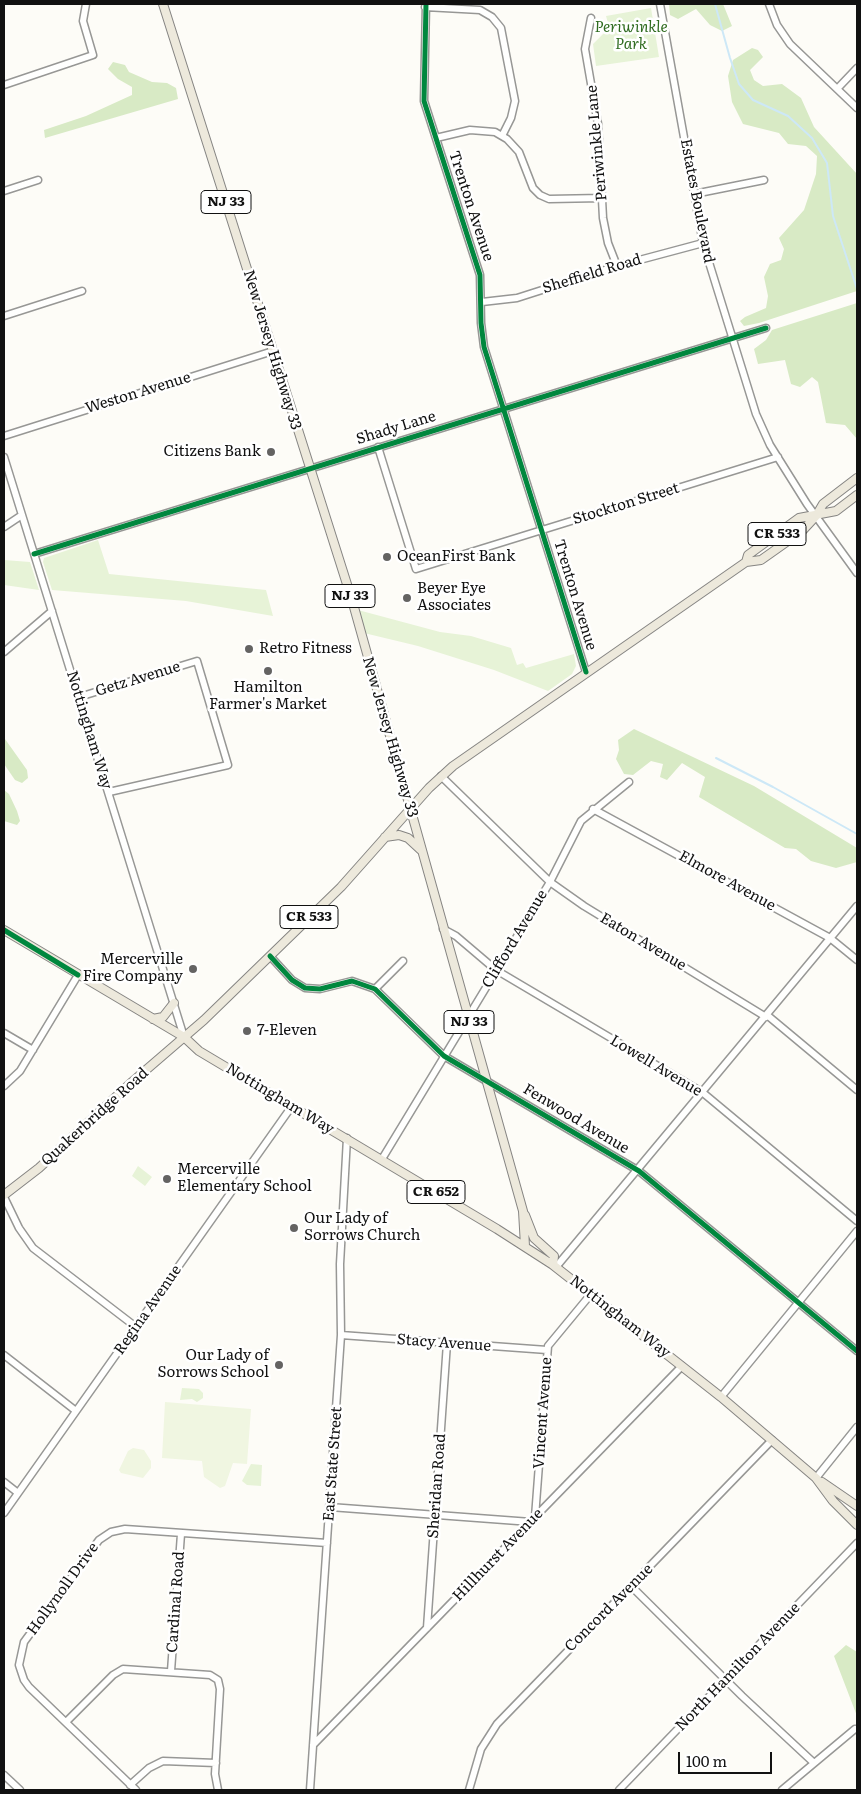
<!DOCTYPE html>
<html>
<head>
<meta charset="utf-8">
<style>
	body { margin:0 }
	#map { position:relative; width:861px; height:1794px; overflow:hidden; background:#fdfcf7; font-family:Literata,serif }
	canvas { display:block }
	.frame { position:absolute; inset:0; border:5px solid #111; pointer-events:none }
	.scale { position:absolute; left:678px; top:1752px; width:94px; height:22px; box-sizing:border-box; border:2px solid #111; border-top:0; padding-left:6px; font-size:15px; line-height:18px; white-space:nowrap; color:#111; -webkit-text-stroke:4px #fff; paint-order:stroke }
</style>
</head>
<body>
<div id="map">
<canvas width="861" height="1794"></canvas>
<div class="frame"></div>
<div class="scale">100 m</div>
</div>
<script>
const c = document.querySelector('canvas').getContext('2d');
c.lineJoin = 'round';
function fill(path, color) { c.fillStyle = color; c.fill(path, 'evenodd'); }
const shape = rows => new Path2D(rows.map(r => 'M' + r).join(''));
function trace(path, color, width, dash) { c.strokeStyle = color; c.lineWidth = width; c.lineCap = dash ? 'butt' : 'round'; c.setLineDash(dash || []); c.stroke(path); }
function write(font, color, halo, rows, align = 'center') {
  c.font = font + ' Literata,serif'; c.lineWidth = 5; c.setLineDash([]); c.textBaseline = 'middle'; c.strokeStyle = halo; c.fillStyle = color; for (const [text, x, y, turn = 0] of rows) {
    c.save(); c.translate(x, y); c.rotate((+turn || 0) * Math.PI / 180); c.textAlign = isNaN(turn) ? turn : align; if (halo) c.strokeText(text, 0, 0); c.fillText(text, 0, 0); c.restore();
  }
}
const green = shape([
	[651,8,659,57,596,66,593,44,607,30,608,23,606,16],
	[98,540,109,574,266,590,273,616,186,601,52,590,43,562,44,558],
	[4,560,30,562,39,590,4,585],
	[358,610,440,632,471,636,511,648,517,665,523,663,526,668,574,654,576,666,572,674,548,691,494,670,418,646,364,633],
	[138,1166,152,1177,145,1186,132,1176],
	[182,1388,199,1389,203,1393,203,1398,197,1402,192,1399,180,1400],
	[251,1464,262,1465,261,1486,247,1485,242,1481]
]);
const forest = shape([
	[669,4,723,4,732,26,722,31,710,25,696,9,678,19,670,15],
	[752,48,758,50,763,57,750,70,754,80,763,86,782,84,801,98,814,127,857,174,857,291,759,323,744,326,740,321,745,317,766,308,768,296,764,277,770,264,781,260,784,249,779,238,804,210,816,174,817,156,806,146,788,144,779,133,743,124,732,102,728,76,733,60],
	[113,62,125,65,129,72,152,82,167,83,176,88,178,99,45,138,44,130,86,116,132,95,132,87,118,79,108,69],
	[857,303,857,439,845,425,826,423,818,382,812,377,800,387,791,384,785,360,758,364,754,349,766,340,772,330],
	[634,729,754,786,857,848,857,862,836,868,811,861,796,849,785,848,699,797,705,777,682,763,667,780,660,777,663,764,651,761,633,775,624,774,616,759,619,750,618,740],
	[4,731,5,739,27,770,28,778,22,783,15,780,4,764],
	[4,790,9,794,17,811,20,821,17,825,4,821],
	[846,1645,857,1652,857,1716,834,1656]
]);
const pitch = shape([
	[165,1402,251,1409,247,1464,233,1463,225,1486,220,1488,204,1477,202,1461,162,1458],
	[133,1448,144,1450,151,1461,151,1468,143,1478,121,1473,119,1470,128,1451]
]);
const stream = shape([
	[715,4,730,58,739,84,753,100,788,116,812,138,827,163,833,216,857,289],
	[716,758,773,787,857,834]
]);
const minor = shape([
	[426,4,424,101,480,275,481,323,484,347,586,672],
	[660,4,703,243,756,414,770,445,807,504,857,573],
	[769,4,777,25,790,44,857,108],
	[425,7,480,10,492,17,501,28,515,101,511,118,502,136],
	[591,18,585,49,598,124,603,218,608,243,617,266],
	[4,85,93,55,83,21,86,4],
	[837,89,857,68],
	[436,138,470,130,495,132,507,139,519,152,533,188,540,195,549,199,602,198],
	[4,191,38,180],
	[694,194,764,180],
	[482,302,517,298,617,266,703,243],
	[4,316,82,291],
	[4,436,273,351],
	[378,447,416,569,778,457],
	[4,457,184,1037],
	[4,527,22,515],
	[34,554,766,328],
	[4,652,52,611],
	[79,697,197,661,228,765,109,792],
	[441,776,550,882,584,906,766,1017],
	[593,809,830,938,857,960],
	[443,929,456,936,496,970,702,1092,857,1221],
	[270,956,292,980,305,988,320,989,352,981,375,989,444,1056,639,1171,857,1351],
	[375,989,403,961],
	[767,1015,857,1090],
	[4,1033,33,1050],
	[4,1086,20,1071,78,975],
	[382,1159,550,882,581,821,629,782],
	[4,1197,19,1228,33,1248,136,1327],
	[556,1267,857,906],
	[341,1335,547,1350],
	[4,1355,76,1411],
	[721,1397,857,1231],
	[816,1478,857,1427],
	[4,1482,18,1493],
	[330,1507,531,1522],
	[4,1513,292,1106],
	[535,1517,548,1346,591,1294],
	[631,1586,742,1696,814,1763],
	[427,1628,447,1343],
	[171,1671,181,1534],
	[66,1722,113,1675,123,1669,210,1675,218,1680,220,1689,215,1774,218,1790],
	[313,1745,682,1366],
	[4,1775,20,1790],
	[130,1785,149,1768,163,1761,216,1763],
	[136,1790,29,1687,24,1680,19,1665,24,1642,99,1540,111,1532,125,1529,327,1543],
	[310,1790,341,1335,340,1264,347,1138],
	[469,1790,481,1749,497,1724,772,1440],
	[619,1790,857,1543],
	[782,1790,855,1729]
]);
const major = shape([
	[163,4,352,600,523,1211,525,1246],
	[746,562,748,555,799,518,836,511,857,495],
	[385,837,399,835,408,838,421,850],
	[4,930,184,1037,199,1051,497,1229,553,1265,721,1397,816,1478,833,1501,857,1525],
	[153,1019,163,1017,174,1003],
	[4,1195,39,1168,132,1082,204,1020,341,887,429,788,453,766,746,562,761,560,802,531,816,516,823,504,857,478],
	[525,1215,534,1238,554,1256,553,1265],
	[822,1482,857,1506]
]);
const cycleway = shape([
	[426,4,424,101,480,275,481,323,484,347,586,672],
	[34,554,766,328],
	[4,930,78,975],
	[270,956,292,980,305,988,320,989,352,981,375,989,444,1056,639,1171,857,1351]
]);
const markers = [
	[271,452,5,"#646362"],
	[387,557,5,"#646362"],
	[407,598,5,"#646362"],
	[249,649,5,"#646362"],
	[268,671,5,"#646362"],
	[193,969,5,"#646362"],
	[247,1031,5,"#646362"],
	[167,1179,5,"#646362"],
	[294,1228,5,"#646362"],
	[279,1365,5,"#646362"]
];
const shields = [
	[226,202,50],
	[777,534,58],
	[350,596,50],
	[309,917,58],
	[469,1022,50],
	[436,1192,58]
];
const shieldNames = [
	["NJ 33",226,202],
	["CR 533",777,534],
	["NJ 33",350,596],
	["CR 533",309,917],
	["NJ 33",469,1022],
	["CR 652",436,1192]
];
const parkNames = [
	["Periwinkle",631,28],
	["Park",631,45]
];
const streetNames = [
	["Periwinkle Lane",597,143,-95],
	["Estates Boulevard",697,201,79],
	["Trenton Avenue",471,206,72],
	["Sheffield Road",592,274,-17],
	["New Jersey Highway 33",272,350,73],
	["Weston Avenue",138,393,-17],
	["Shady Lane",396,428,-17],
	["Stockton Street",626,504,-17],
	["Trenton Avenue",575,595,73],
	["Getz Avenue",138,679,-17],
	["Nottingham Way",89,730,73],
	["New Jersey Highway 33",390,737,74],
	["Elmore Avenue",727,881,29],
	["Clifford Avenue",515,939,-59],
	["Eaton Avenue",643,942,31],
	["Lowell Avenue",656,1066,31],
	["Nottingham Way",280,1099,31],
	["Quakerbridge Road",95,1117,-42],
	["Fenwood Avenue",576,1119,31],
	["Regina Avenue",148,1310,-55],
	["Nottingham Way",620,1317,38],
	["Stacy Avenue",444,1343,4],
	["Vincent Avenue",543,1413,-86],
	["East State Street",333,1464,-86],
	["Sheridan Road",437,1486,-86],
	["Hillhurst Avenue",498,1555,-46],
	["Hollynoll Drive",63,1589,-54],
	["Cardinal Road",176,1602,-86],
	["Concord Avenue",609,1608,-45],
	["North Hamilton Avenue",738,1667,-46]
];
const poiNames = [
	["Citizens Bank",261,452,"right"],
	["OceanFirst Bank",397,557],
	["Beyer Eye",417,589],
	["Associates",417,606],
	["Retro Fitness",259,649],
	["Hamilton",268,688,"center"],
	["Farmer's Market",268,705,"center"],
	["Mercerville",183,960,"right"],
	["Fire Company",183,977,"right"],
	["7-Eleven",257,1031],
	["Mercerville",177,1170],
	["Elementary School",177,1187],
	["Our Lady of",304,1219],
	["Sorrows Church",304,1236],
	["Our Lady of",269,1356,"right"],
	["Sorrows School",269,1373,"right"]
];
fill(green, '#e7f3d7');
fill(forest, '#d8eac5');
fill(pitch, '#f0f6e1');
trace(stream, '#cde8f7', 2);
trace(minor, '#979795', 9);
trace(major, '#858482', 10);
trace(minor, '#fffffe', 6);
trace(major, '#ede9dc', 8);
trace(cycleway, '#00873e', 5);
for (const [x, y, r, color] of markers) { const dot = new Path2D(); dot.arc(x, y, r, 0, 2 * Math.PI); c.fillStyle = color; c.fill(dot); trace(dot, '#fff', 2); }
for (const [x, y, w] of shields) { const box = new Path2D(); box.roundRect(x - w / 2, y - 11.5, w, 23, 4); c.fillStyle = '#fff'; c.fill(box); trace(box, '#111', 1); }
write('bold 14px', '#111', null, shieldNames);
write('italic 15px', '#2f6b1f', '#fff', parkNames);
write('15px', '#111', '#fff', streetNames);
write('15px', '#111', '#fff', poiNames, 'left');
</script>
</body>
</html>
